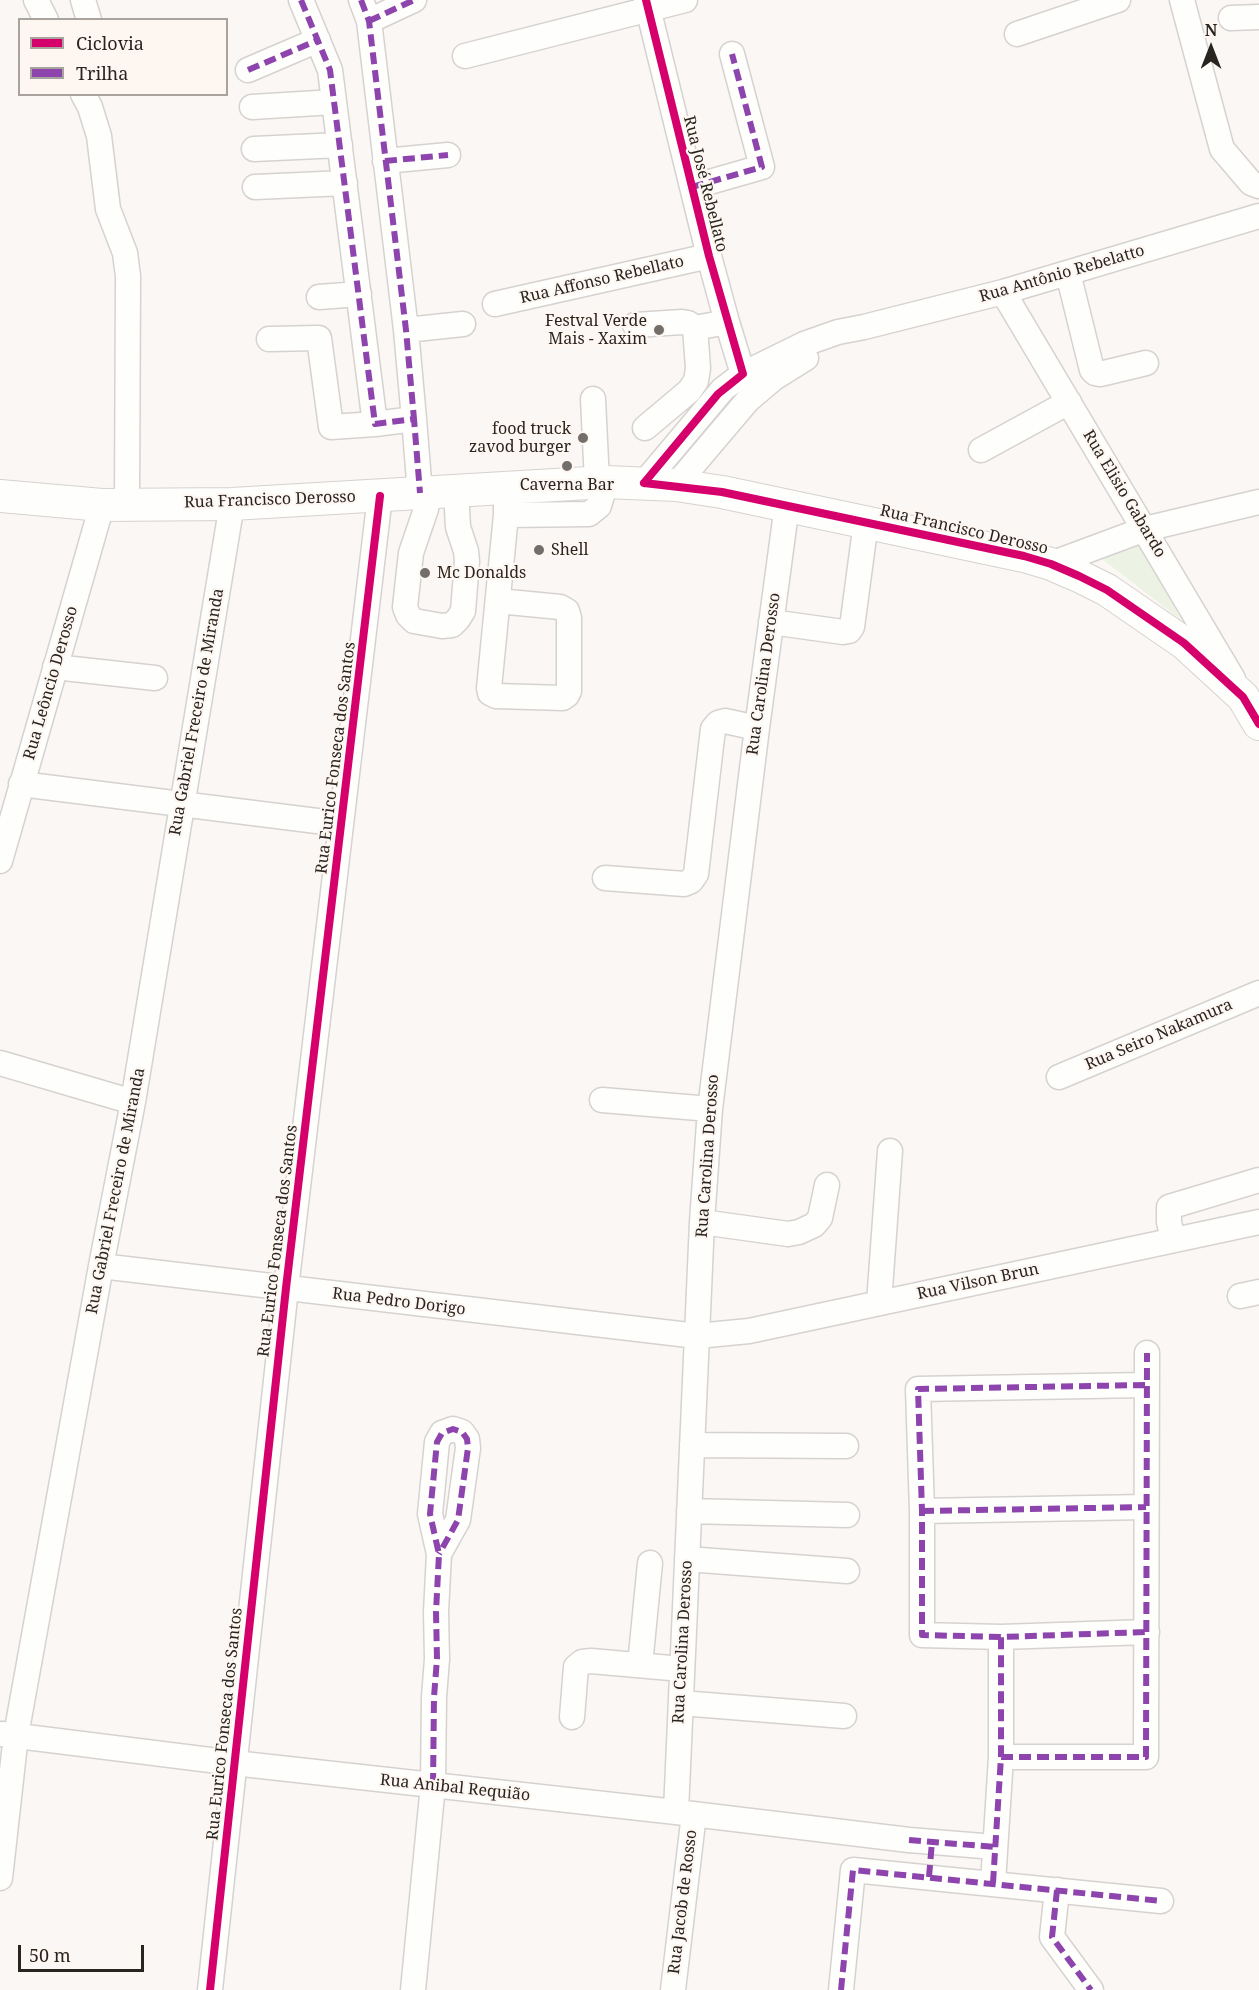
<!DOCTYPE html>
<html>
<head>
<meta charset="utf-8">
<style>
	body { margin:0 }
	#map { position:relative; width:1259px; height:1990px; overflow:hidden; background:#fbf7f4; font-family:"Noto Serif",serif }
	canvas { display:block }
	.legend { position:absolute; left:18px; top:18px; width:210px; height:78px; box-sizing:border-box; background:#fef7f1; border:2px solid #a8a39d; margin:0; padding:8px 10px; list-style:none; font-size:18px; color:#282420 }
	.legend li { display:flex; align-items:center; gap:12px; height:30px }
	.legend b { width:30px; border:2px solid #a8a39d }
	.north { position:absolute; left:1181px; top:18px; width:60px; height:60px; -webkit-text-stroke:4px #fef7f1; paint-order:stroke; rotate:0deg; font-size:16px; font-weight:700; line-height:24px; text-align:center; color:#282420 }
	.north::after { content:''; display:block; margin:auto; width:21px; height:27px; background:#282420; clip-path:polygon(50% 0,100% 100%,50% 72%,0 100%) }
	.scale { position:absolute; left:18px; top:1945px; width:126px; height:27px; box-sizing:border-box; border:3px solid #282420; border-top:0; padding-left:8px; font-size:18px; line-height:21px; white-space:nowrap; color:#282420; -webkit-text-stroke:4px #fef7f1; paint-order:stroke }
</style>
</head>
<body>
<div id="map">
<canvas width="1259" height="1990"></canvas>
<ul class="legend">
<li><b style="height:8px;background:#d6006c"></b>Ciclovia</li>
<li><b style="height:8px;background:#8e44ad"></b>Trilha</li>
</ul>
<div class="north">N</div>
<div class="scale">50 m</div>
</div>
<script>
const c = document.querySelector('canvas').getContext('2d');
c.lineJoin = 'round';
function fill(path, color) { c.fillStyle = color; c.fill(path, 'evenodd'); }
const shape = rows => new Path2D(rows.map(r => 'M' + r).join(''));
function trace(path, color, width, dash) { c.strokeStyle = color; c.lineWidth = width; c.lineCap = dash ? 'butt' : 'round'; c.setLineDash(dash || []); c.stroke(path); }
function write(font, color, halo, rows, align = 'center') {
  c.font = font + ' "Noto Serif",serif'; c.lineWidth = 4.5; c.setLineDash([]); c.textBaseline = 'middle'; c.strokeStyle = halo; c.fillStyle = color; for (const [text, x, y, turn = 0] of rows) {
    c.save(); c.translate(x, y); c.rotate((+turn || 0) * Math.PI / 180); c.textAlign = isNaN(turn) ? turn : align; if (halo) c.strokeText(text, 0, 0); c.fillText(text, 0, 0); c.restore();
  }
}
const green = shape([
	[1138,539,1181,620,1093,552]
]);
const minor = shape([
	[36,0,46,20],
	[83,0,89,20],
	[301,0,330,70,375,424,414,419,420,493],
	[361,0,369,21,406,330,414,419],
	[646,0,709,256,727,322,743,374,757,392],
	[1182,0,1222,149,1251,183,1259,186],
	[1231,18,1259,17],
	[369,21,414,0],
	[1017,34,1118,0],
	[465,56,685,0],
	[248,70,318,40],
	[83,94,90,107,99,136,108,209,125,253,128,276,127,505],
	[252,107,334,102],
	[254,149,340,145],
	[385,161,448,155],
	[255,187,345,183],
	[692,187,762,167,732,54],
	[1068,273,1092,370,1095,373,1100,374,1146,363],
	[1003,292,1233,679],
	[319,297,359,294],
	[495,304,709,256],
	[635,325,682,322,688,323,695,328],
	[406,330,463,324],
	[269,339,319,338,331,427,375,424],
	[593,399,597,482],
	[645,428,689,391,696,381,698,368,695,328,727,322],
	[981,450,1069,402],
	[644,483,723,389,743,374,804,344,838,332,864,327,1003,292,1259,216],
	[676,485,748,400,774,378,806,358],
	[429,492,426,509,411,553,405,607,408,615,414,621,442,626,452,625,458,619,463,611,467,561,466,551,458,527,456,491],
	[506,515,589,514,599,506,606,482],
	[1051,564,1145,529,1259,502],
	[498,601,560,607,567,611,569,618,569,691,567,695,563,698,496,696,490,693,489,688,506,515,506,488],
	[771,622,843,632,849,631,852,627,866,522],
	[55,667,155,678],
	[21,784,341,824],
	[0,861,102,505],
	[605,878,684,884,691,881,696,874,713,729,718,723,725,721,757,728],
	[0,1063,133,1102],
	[1059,1077,1259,993],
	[602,1100,710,1109],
	[702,1222,788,1234,799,1232,814,1225,820,1218,827,1185],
	[1173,1240,1169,1222,1169,1207,1259,1180],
	[101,1266,697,1336,749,1331,1259,1222],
	[1240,1296,1259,1292],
	[879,1303,890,1151],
	[1145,1385,918,1389,922,1511,922,1635,1001,1637,1147,1632],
	[692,1445,846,1446],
	[689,1511,847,1515],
	[922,1511,1146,1507],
	[687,1559,847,1571],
	[640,1665,650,1563],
	[681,1703,844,1716],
	[572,1717,576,1667,582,1662,591,1661,682,1669],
	[2,1734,234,1763,676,1812,909,1840,995,1847],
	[1001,1757,1146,1757,1147,1353],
	[676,1812,702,1222,710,1109,757,728,787,505],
	[0,1878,16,1735,101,1266,133,1102,232,504],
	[993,1883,1001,1757,1001,1637],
	[1057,1890,1052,1937,1091,1990],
	[210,1990,286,1288,380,496],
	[413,1990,433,1785,434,1697,437,1659,436,1612,439,1554,430,1514,437,1442,442,1433,453,1429,462,1432,467,1439,468,1448,458,1520,439,1554],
	[673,1990,694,1814],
	[841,1990,853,1870,1161,1901]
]);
const major = shape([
	[0,496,102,505,232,504,606,482,676,485,722,492,1024,556,1051,564,1079,576,1107,590,1184,643,1243,697,1259,724]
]);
const quiet = shape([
	[301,0,330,70,375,424,414,419,420,493],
	[361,0,369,21,406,330,414,419],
	[369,21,414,0],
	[248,70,318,40],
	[385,161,448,155],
	[692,187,762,167,732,54],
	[1145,1385,918,1389,922,1511,922,1635,1001,1637,1147,1632],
	[922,1511,1146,1507],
	[1001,1757,1146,1757,1147,1353],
	[433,1785,434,1697,437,1659,436,1612,439,1554,430,1514,437,1442,442,1433,453,1429,462,1432,467,1439,468,1448,458,1520,439,1554],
	[909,1840,995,1847],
	[929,1877,932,1842],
	[993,1883,1001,1757,1001,1637],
	[1057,1890,1052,1937,1091,1990],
	[841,1990,853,1870,1161,1901]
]);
const cycleway = shape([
	[644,483,722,492,1024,556,1051,564,1079,576,1107,590,1184,643,1243,697,1259,724],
	[644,483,718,394,743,374,709,256,646,0],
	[210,1990,286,1288,380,496]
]);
const markers = [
	[659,330,6,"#726e6a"],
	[583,438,6,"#726e6a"],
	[567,466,6,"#726e6a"],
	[539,550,6,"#726e6a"],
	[425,573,6,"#726e6a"]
];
const streetNames = [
	["Rua José Rebellato",705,184,76],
	["Rua Antônio Rebelatto",1062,274,-16],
	["Rua Affonso Rebellato",602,280,-13],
	["Rua Elisio Gabardo",1124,494,59],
	["Rua Francisco Derosso",270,500,-2],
	["Rua Francisco Derosso",964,530,13],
	["Rua Carolina Derosso",764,674,-82],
	["Rua Leôncio Derosso",51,683,-74],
	["Rua Gabriel Freceiro de Miranda",197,712,-80],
	["Rua Eurico Fonseca dos Santos",336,758,-83],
	["Rua Seiro Nakamura",1159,1035,-23],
	["Rua Carolina Derosso",708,1156,-86],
	["Rua Gabriel Freceiro de Miranda",116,1191,-79],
	["Rua Eurico Fonseca dos Santos",278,1241,-83],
	["Rua Vilson Brun",978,1282,-12],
	["Rua Pedro Dorigo",399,1302,7],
	["Rua Carolina Derosso",683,1642,-87],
	["Rua Eurico Fonseca dos Santos",225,1724,-84],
	["Rua Anibal Requião",455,1788,6],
	["Rua Jacob de Rosso",683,1902,-83]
];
const poiNames = [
	["Festval Verde",647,321],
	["Mais - Xaxim",647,339],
	["food truck",571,429],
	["zavod burger",571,447],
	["Caverna Bar",567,485,"center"],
	["Shell",551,550,"left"],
	["Mc Donalds",437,573,"left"]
];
fill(green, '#edf3e4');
trace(minor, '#d6d2cf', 27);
trace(major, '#d6d2cf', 34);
trace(minor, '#fefefd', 24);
trace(major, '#fefefd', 32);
trace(quiet, '#8e44ad', 6, [12, 6]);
trace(cycleway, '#d6006c', 8);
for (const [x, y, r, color] of markers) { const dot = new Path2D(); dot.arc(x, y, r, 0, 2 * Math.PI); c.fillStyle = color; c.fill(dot); trace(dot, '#fef7f1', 2); }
write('16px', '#282420', '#fef7f1', streetNames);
write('16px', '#282420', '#fef7f1', poiNames, 'right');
</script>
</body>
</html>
